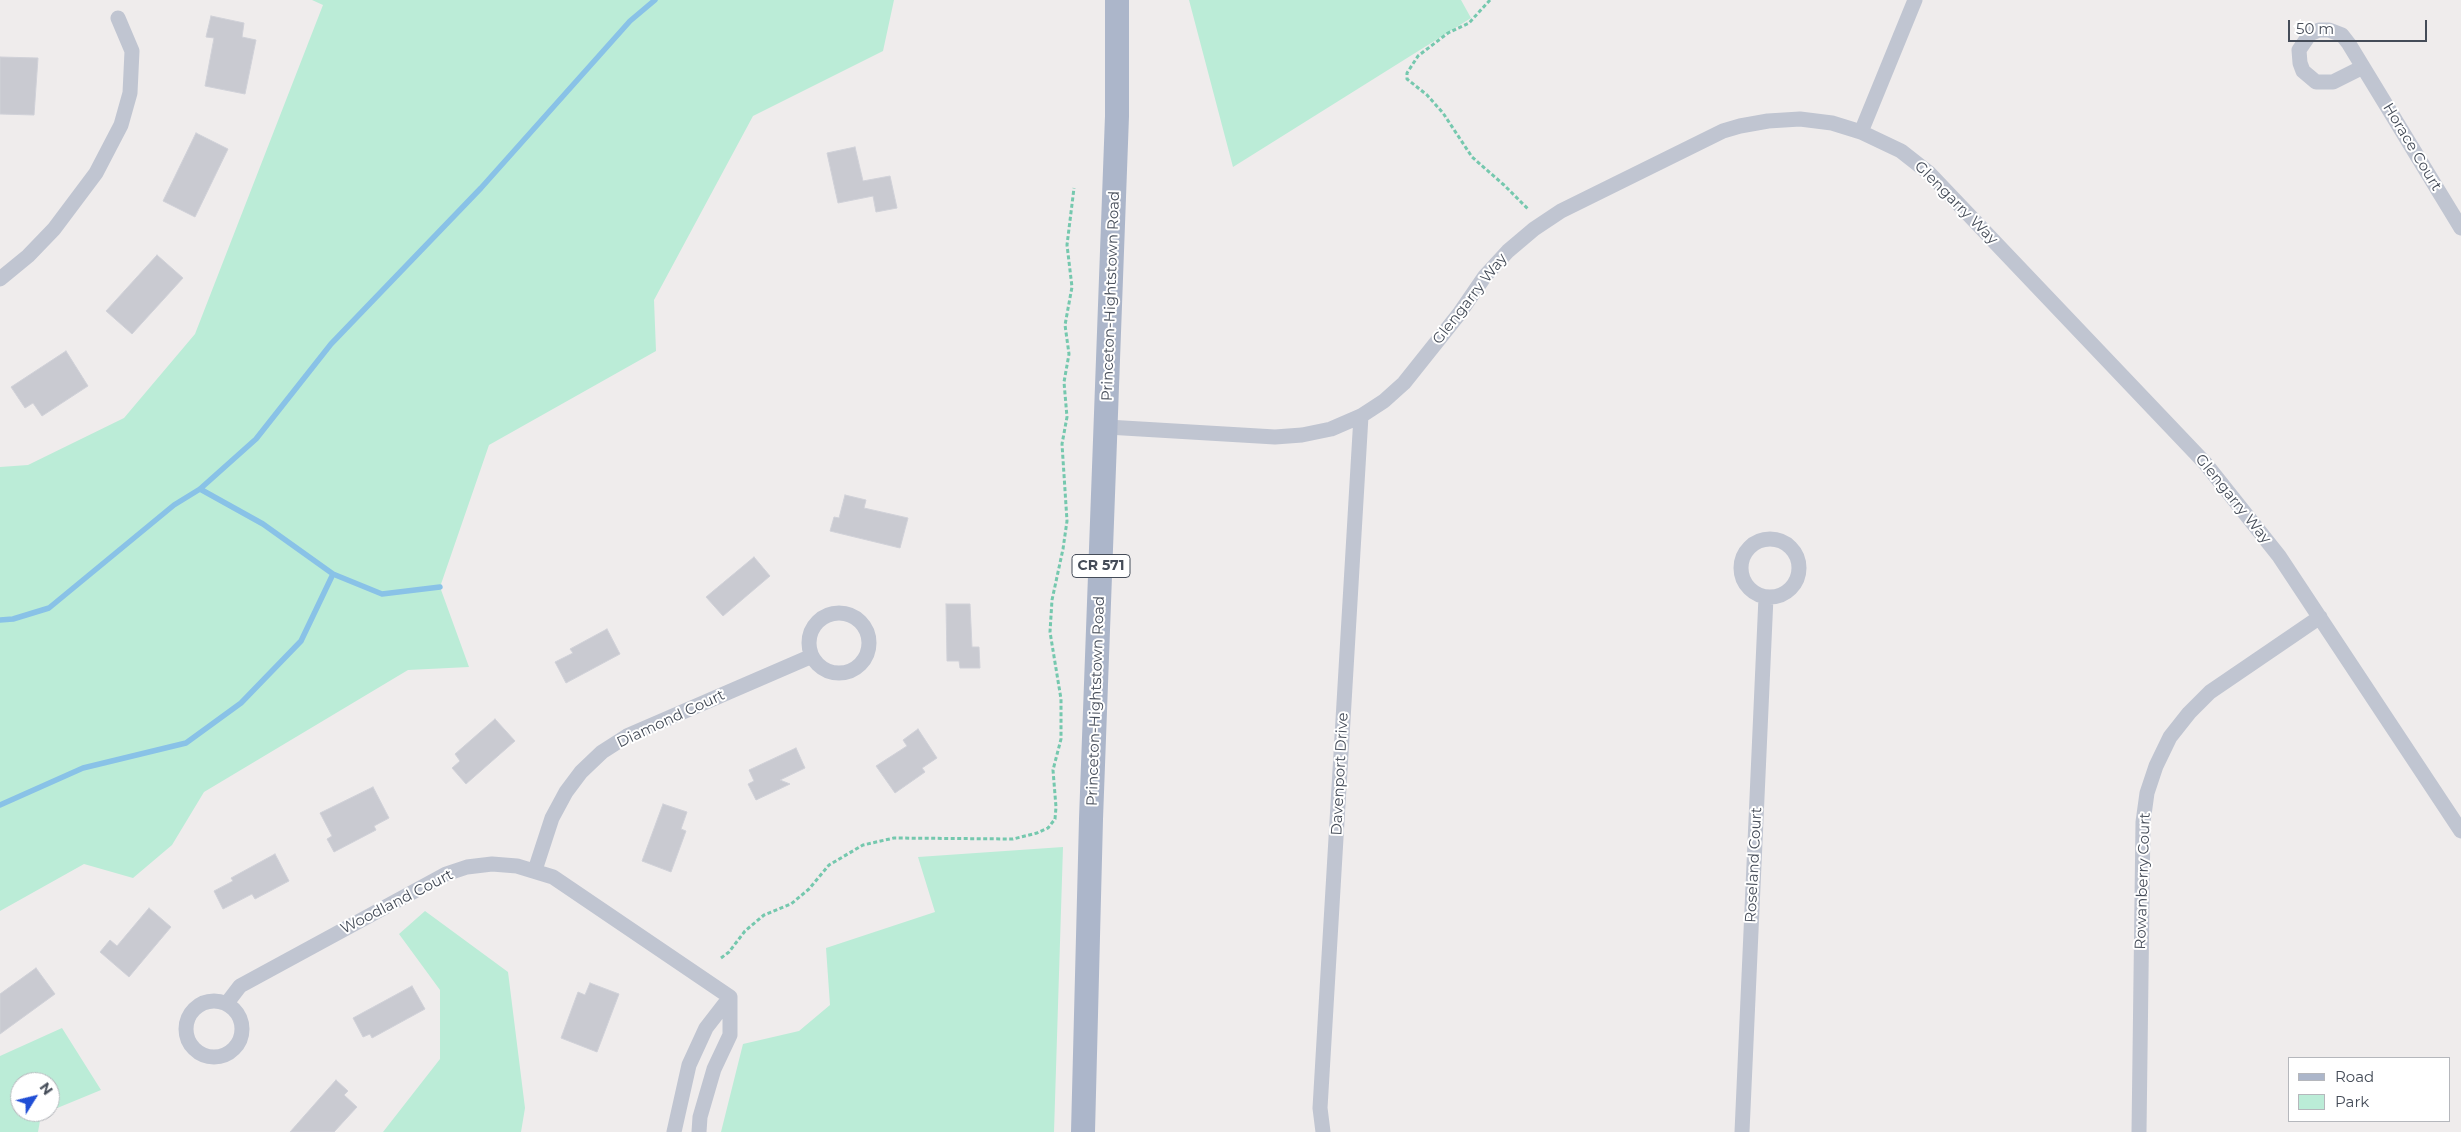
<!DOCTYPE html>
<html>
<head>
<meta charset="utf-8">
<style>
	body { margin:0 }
	#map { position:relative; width:2461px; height:1132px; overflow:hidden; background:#efecec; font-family:Montserrat,sans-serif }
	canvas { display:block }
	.legend { position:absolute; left:2288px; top:1057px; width:162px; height:65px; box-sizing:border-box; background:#fff; border:1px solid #b5b7bc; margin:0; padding:6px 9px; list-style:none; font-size:15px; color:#454c58 }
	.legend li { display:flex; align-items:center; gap:10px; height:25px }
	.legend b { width:25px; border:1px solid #b5b7bc }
	.north { position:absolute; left:10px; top:1072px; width:50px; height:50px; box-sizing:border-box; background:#fff; border:1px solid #b5b7bc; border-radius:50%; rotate:54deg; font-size:14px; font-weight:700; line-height:20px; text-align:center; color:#454c58 }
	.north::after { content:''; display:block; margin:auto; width:18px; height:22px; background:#204ed5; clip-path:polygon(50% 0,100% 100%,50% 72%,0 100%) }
	.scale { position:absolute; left:2288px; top:20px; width:139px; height:22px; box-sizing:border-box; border:2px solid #454c58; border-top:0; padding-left:6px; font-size:15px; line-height:18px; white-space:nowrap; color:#454c58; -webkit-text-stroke:4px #fff; paint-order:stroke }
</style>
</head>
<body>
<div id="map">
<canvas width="2461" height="1132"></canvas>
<ul class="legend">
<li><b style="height:6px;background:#acb6ca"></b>Road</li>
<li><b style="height:14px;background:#bbecd7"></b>Park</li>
</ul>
<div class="north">N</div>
<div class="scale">50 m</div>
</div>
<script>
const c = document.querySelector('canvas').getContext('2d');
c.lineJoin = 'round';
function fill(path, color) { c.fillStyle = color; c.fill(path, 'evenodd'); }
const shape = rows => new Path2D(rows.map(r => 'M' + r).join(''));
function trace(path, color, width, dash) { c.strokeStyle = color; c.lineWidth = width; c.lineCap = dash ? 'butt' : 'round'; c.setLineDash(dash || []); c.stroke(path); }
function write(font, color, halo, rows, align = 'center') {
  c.font = font + ' Montserrat,sans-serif'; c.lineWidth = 4; c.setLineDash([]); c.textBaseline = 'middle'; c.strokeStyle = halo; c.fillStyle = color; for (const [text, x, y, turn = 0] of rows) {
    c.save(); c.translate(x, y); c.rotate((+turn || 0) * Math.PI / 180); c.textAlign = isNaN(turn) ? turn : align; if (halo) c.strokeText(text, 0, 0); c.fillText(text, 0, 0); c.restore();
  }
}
const green = shape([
	[312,0,894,0,883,51,753,116,654,300,656,351,489,445,440,587,469,667,408,670,204,792,172,845,133,878,84,864,0,911,0,467,28,465,124,418,195,334,323,5],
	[1189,0,1461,0,1471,18,1233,167],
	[1063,847,1054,1132,721,1132,743,1044,799,1031,830,1005,826,948,935,912,918,857],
	[425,911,508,972,525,1108,521,1132,383,1132,440,1059,440,990,399,934],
	[62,1028,101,1090,50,1111,50,1082,20,1082,20,1112,47,1112,41,1115,38,1132,0,1132,0,1056]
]);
const stream = shape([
	[200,489,263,524,333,574,382,594,440,587],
	[0,620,13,619,49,608,174,505,200,489,256,439,331,344,481,188,630,21,655,0],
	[0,805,83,768,186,743,241,703,301,641,333,574]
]);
const building = shape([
	[211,16,244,23,242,37,256,40,245,94,205,86,214,38,206,37,211,16],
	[0,57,38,58,34,115,0,114,0,57],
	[196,133,228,149,195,217,163,201,196,133],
	[855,147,863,181,890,176,897,208,876,212,873,196,838,203,827,153,855,147],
	[157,255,183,278,132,334,106,311,157,255],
	[66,351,88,386,42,416,33,403,25,408,11,387,66,351],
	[845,495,866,500,864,508,908,518,900,548,830,531,834,517,839,518,845,495],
	[754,557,770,576,723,616,706,597,754,557],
	[946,604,970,604,972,647,979,647,980,668,960,668,959,661,947,661,946,604],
	[607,629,620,654,566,683,555,662,573,653,570,649,607,629],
	[495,719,515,741,466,784,452,768,460,761,455,754,495,719],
	[918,729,937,758,922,768,925,772,895,793,876,766,907,746,903,740,918,729],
	[796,748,805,768,780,780,790,784,756,800,748,784,754,781,749,770,796,748],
	[373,787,389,818,374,826,376,830,334,852,327,839,332,836,320,813,373,787],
	[663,804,687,812,681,829,686,831,671,872,642,861,663,804],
	[275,854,289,881,255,899,252,894,223,909,214,891,233,881,231,878,275,854],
	[149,908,171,927,129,977,100,952,110,940,117,946,149,908],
	[36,968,55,994,0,1034,0,994,36,968],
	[590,983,619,994,597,1052,561,1038,578,992,585,995,590,983],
	[412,986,425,1009,372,1038,370,1034,363,1037,353,1018,412,986],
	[336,1080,348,1091,344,1095,357,1107,334,1132,290,1132,336,1080]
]);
const path = shape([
	[1490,0,1469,23,1448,33,1418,56,1407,73,1407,79,1427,95,1443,113,1472,157,1504,185,1529,210],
	[721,958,729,952,745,931,764,915,791,904,809,889,829,865,863,845,894,838,1013,839,1037,833,1048,828,1055,819,1056,807,1053,770,1061,739,1061,699,1050,632,1052,600,1063,549,1067,521,1062,444,1067,417,1064,382,1069,354,1065,325,1072,287,1067,245,1074,188]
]);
const minor = shape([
	[2363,67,2333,82,2316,82,2303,71,2300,63,2299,50,2310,34,2319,30,2329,30,2342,35,2349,44,2461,228],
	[1861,132,1915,0],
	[0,279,28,256,54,229,96,173,121,125,130,93,132,51,118,18],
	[1107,427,1275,437,1302,435,1331,429,1361,416,1384,401,1404,383,1459,314,1485,276,1508,251,1534,229,1561,211,1723,131,1740,126,1768,121,1800,119,1832,123,1861,132,1901,151,1929,173,2205,463,2279,556,2461,831],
	'1741 568a29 29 0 1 1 58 0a29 29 0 1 1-58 0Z',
	'809 643a30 30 0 1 1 60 0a30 30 0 1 1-60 0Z',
	[535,870,552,818,566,792,581,772,602,752,627,736,812,656],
	'186 1029a28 28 0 1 1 56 0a28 28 0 1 1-56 0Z',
	[227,1003,240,986,446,874,467,867,492,864,517,866,553,877,730,997],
	[674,1132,689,1065,706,1028,730,997],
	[699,1132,700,1117,714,1069,730,1035,730,997],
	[1323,1132,1320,1108,1361,416],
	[1742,1132,1766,597],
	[2139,1132,2143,822,2147,793,2156,766,2170,737,2189,713,2210,692,2320,617]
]);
const primary = shape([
	[1083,1132,1091,819,1117,116,1117,0]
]);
const shields = [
	[1101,566,58]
];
const shieldNames = [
	["CR 571",1101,566]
];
const streetNames = [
	["Horace Court",2412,147,59],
	["Glengarry Way",1956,203,45],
	["Princeton-Hightstown Road",1111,296,-88],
	["Glengarry Way",1470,299,-52],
	["Glengarry Way",2233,499,51],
	["Princeton-Hightstown Road",1096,701,-88],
	["Diamond Court",671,719,-25],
	["Davenport Drive",1340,774,-87],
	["Roseland Court",1754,865,-87],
	["Rowanberry Court",2143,881,-88],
	["Woodland Court",397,902,-27]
];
fill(green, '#bbecd7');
trace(stream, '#89c2e7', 5.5);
fill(building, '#c9cad1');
trace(building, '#d0d1d8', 1);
trace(path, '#75c8ae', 3, [4, 2.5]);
trace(minor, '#c0c5d1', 15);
trace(primary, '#acb6ca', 24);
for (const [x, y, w] of shields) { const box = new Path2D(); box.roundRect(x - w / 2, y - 11.5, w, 23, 4); c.fillStyle = '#fff'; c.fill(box); trace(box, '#454c58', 1); }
write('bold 14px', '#454c58', null, shieldNames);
write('15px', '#454c58', '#fff', streetNames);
</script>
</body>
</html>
